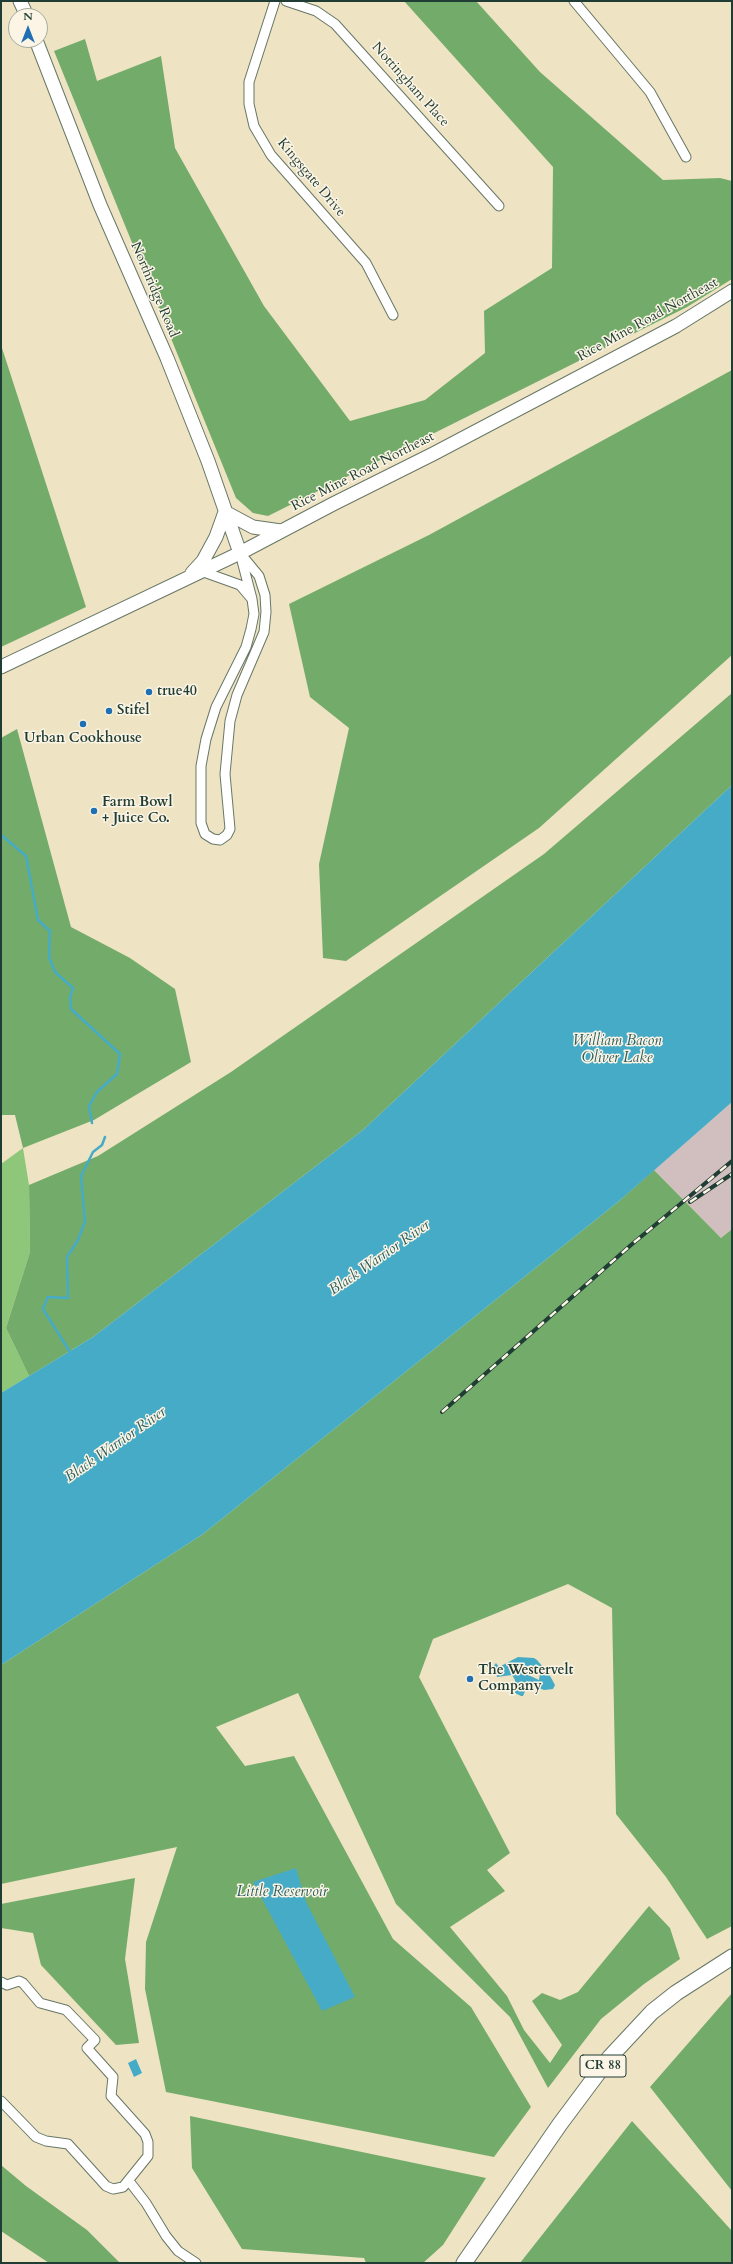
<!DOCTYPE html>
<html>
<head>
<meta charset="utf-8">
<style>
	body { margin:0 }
	#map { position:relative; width:733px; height:2264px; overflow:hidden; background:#eee3c2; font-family:Cardo,serif }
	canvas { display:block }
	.frame { position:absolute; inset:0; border:2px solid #1f3d34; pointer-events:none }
	.north { position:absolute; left:8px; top:8px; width:40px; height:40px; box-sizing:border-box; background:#fcf5e5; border:1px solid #a4ab9e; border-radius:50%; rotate:0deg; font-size:11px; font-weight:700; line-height:16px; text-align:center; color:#1f3d34 }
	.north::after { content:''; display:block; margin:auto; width:14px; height:18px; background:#1f6fb2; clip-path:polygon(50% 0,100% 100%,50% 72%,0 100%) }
</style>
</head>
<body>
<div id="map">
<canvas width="733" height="2264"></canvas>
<div class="frame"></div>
<div class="north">N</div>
</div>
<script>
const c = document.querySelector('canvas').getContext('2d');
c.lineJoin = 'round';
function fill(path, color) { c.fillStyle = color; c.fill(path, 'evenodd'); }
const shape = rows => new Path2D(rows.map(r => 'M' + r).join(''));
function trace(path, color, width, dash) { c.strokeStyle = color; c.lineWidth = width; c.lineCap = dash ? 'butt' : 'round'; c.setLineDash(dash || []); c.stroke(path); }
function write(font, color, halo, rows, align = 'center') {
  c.font = font + ' Cardo,serif'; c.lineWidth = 3; c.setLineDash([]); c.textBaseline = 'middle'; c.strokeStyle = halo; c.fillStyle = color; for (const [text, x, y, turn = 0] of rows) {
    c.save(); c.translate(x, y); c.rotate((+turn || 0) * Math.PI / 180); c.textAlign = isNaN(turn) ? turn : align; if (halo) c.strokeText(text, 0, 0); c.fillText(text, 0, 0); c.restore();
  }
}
const industrial = shape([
	[732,1102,732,1229,721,1238,654,1170]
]);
const green = shape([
	[23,1148,29,1185,30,1252,6,1328,29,1376,1,1393,1,1164]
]);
const forest = shape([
	[404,1,476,1,540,72,663,180,720,178,732,181,732,279,687,307,268,516,253,513,236,498,54,51,85,39,97,81,161,56,175,148,264,306,350,421,425,400,485,353,484,311,552,268,553,167],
	[1,345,86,607,1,647],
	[732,370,732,655,539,828,346,961,323,958,319,864,349,728,310,697,289,604,429,535],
	[732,693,732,785,363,1130,93,1337,29,1376,6,1328,30,1252,29,1185,98,1156,231,1072,544,854],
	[17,729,71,927,130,958,175,989,191,1062,94,1120,23,1148,15,1115,1,1115,1,738],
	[654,1170,721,1238,732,1229,732,1926,707,1939,666,1877,616,1814,612,1608,568,1584,433,1639,419,1677,510,1853,487,1870,505,1891,450,1927,507,1996,524,2030,550,2063,562,2045,532,2001,542,1993,560,2000,578,1992,649,1906,670,1928,680,1959,644,1984,601,2019,548,2088,510,2017,396,1904,298,1693,216,1727,245,1766,294,1756,393,1939,471,2007,531,2107,494,2157,166,2092,145,1989,146,1942,177,1847,1,1884,1,1665,203,1534,618,1202],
	[135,1878,125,1959,139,2043,116,2045,41,1965,33,1933,1,1928,1,1904],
	[732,1993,732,2191,650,2087],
	[190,2116,486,2178,443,2245,423,2263,366,2263,364,2258,242,2249,192,2168],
	[632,2121,732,2231,732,2263,520,2263],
	[1,2165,26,2186,87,2230,120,2263,49,2263,1,2231]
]);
const water = shape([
	[732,785,732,1102,618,1202,203,1534,1,1665,1,1393,93,1337,363,1130],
	[518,1657,534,1658,537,1660,549,1674,555,1685,553,1689,544,1690,528,1684,523,1696,521,1696,515,1693,515,1680,512,1675,497,1677,493,1667,496,1663,499,1667],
	[531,1665,540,1673,539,1680,526,1674,528,1666],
	[296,1868,306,1902,355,1997,322,2011,253,1882],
	[136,2059,142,2073,134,2077,128,2063]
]);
const stream = shape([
	[1,835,26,856,38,920,50,931,49,957,55,972,73,988,70,997,71,1009,120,1054,117,1074,97,1092,89,1106,92,1123],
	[70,1352,43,1309,48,1297,68,1298,67,1257,78,1240,85,1221,81,1176,93,1152,102,1145,105,1137]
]);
const street = shape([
	[275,1,249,82,249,104,254,126,271,155,366,263,393,315],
	[286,1,316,11,335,24,499,206],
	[574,1,650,92,686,157],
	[240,553,259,576,265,595,266,612,264,632,237,695,230,721,225,774,230,829,227,835,220,840,213,839,205,834,201,823,201,766,206,739,216,707,246,647,251,629,254,614,252,599,240,553],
	[201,571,240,585,251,598],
	[1,1982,7,1985,19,1981,23,1983,40,2003,66,2010,95,2040,87,2048,113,2077,111,2096,145,2134,148,2142,148,2156,123,2187,113,2189,106,2186,68,2144,46,2141,36,2137,1,2101],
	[129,2181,146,2203,166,2236,178,2251,196,2263]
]);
const secondary = shape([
	[20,1,27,16],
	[36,40,100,205,167,358,208,461,240,553],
	[192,573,203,561,216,537,225,512,253,527,281,531],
	[1,667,240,553,333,504,433,454,676,326,732,291]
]);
const primary = shape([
	[464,2263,560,2124,610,2057,652,2012,676,1993,732,1957]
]);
const rail = shape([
	[690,1202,732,1174],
	[442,1412,631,1245,732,1161]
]);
const markers = [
	[149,692,4,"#1f6fb2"],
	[109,711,4,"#1f6fb2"],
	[83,724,4,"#1f6fb2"],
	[94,811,4,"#1f6fb2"],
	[470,1679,4,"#1f6fb2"]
];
const shields = [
	[603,2066,46]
];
const shieldNames = [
	["CR 88",603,2066]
];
const streetNames = [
	["Nottingham Place",410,85,48],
	["Kingsgate Drive",311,178,50],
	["Northridge Road",154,290,67],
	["Rice Mine Road Northeast",648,320,-29],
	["Rice Mine Road Northeast",363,472,-27]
];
const poiNames = [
	["true40",157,692],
	["Stifel",117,711],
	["Urban Cookhouse",83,739,"center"],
	["Farm Bowl",102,803],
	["+ Juice Co.",102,819],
	["The Westervelt",478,1671],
	["Company",478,1687]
];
const waterNames = [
	["William Bacon",617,1042],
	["Oliver Lake",617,1059],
	["Black Warrior River",380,1258,-35],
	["Black Warrior River",116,1445,-35],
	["Little Reservoir",282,1893]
];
fill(industrial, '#d1bfbf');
fill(green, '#8fc77a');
fill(forest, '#73ac6a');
fill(water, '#46abc6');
trace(stream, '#46abc6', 2.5);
trace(street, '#677766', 11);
trace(secondary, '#677766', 15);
trace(primary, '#677766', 17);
trace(street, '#fff', 9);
trace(secondary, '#fff', 13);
trace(primary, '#fff', 15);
trace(rail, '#1f3d34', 4);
trace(rail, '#fcf5e5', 2.5, [8]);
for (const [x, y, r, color] of markers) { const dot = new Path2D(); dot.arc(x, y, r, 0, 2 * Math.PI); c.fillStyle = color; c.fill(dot); trace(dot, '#fcf5e5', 1.5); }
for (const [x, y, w] of shields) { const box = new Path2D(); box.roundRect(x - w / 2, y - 11, w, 22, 3); c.fillStyle = '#fcf5e5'; c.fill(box); trace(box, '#1f3d34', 1); }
write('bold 13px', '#1f3d34', null, shieldNames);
write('14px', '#1f3d34', '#fcf5e5', streetNames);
write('bold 14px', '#1f3d34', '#fcf5e5', poiNames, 'left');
write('italic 15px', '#2b5e60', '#fcf5e5', waterNames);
</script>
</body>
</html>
